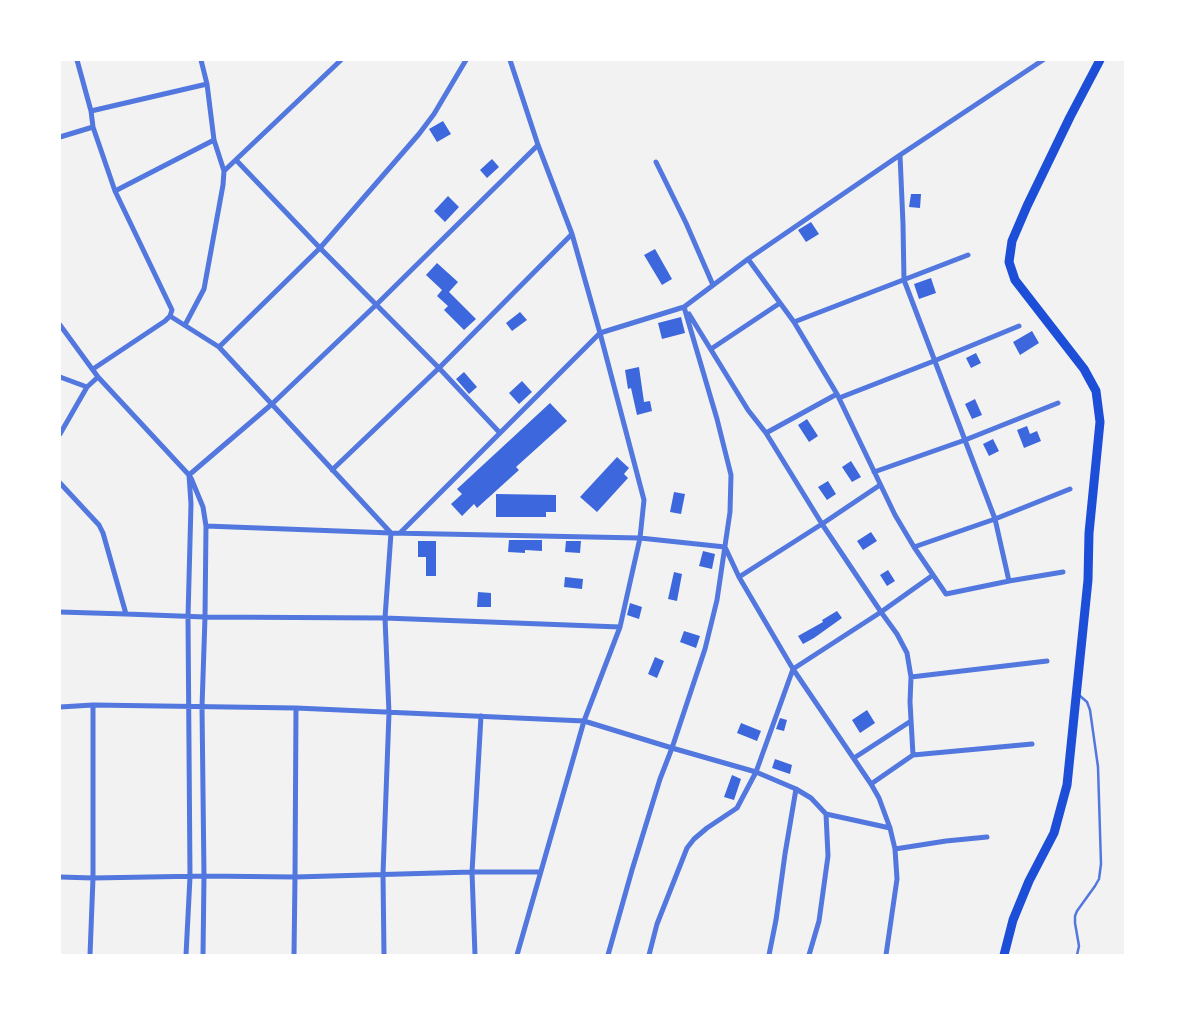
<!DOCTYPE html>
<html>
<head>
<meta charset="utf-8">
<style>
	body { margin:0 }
	#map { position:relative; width:1185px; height:1015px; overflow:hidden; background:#f2f2f2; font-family:Montserrat,sans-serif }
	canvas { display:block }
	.frame { position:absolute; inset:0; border:61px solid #fff; pointer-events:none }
</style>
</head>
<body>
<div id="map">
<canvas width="1185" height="1015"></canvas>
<div class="frame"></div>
</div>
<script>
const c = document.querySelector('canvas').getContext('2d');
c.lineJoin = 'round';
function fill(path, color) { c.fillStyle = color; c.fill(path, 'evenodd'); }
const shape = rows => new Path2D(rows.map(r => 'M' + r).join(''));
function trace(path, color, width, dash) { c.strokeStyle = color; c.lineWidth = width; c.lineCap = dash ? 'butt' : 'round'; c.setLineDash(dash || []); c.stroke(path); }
const building = shape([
	[443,121,451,134,437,142,429,129],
	[492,159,499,167,487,178,480,170],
	[911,194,921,194,920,208,909,207],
	[448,196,459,207,445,222,434,211],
	[811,222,819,234,806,242,798,230],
	[655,249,672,279,662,285,644,255],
	[437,263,458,282,449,292,476,319,464,330,444,310,448,306,437,296,442,290,426,275],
	[931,278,936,293,919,299,914,284],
	[520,312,527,320,512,331,506,323],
	[681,317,685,333,662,339,658,323],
	[1032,331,1039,343,1020,355,1013,342],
	[976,353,981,363,971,368,966,358],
	[639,367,644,402,650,401,652,411,637,415,631,388,628,389,625,370],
	[464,372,477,387,469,394,456,379],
	[522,381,532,392,519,404,509,393],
	[975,399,982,415,972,419,965,404],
	[550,403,567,421,516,467,519,470,477,508,474,504,462,516,451,504,462,494,457,489],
	[807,419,818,436,809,442,798,425],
	[1027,426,1030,434,1037,431,1041,441,1024,448,1017,430],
	[993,439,999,451,989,456,983,444],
	[617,457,629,468,624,474,628,478,597,512,580,497],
	[851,461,861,477,852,482,842,467],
	[828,481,836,494,827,500,818,487],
	[674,492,685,494,681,514,670,512],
	[496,494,556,495,556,512,546,512,546,517,496,517],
	[871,532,877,541,863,550,857,541],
	[509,540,542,540,542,551,525,550,525,553,508,552],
	[418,541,436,541,436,576,426,576,426,557,418,557],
	[566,541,581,541,580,553,565,552],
	[703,551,715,554,712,569,699,566],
	[888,570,895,581,887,586,880,575],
	[674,572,682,574,677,601,668,599],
	[565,577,583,579,582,589,564,587],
	[478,592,491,593,491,607,477,607],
	[630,603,642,607,639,619,627,615],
	[837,611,842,618,814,638,803,644,798,636,823,622,822,620],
	[684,631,700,636,696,648,680,642],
	[655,657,664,661,657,678,648,674],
	[867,710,875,723,860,733,852,720],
	[780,718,787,720,784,731,776,729],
	[741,723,761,731,757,741,737,733],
	[775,759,792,765,790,774,772,768],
	[732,775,741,779,734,800,724,797]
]);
const service = shape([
	[1077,955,1079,946,1075,923,1075,916,1077,911,1095,886,1099,879,1101,864,1098,767,1090,710,1087,702,1079,695]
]);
const minor = shape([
	[77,60,91,111,93,127,115,191,172,310,170,316,165,321,93,369],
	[510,60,538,145,572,234,600,333,644,500,640,538,620,627,584,721,517,955],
	[91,111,207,84],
	[60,137,93,127],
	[900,155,903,224,904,280,995,519,1009,581],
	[236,160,320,248,439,368,500,433],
	[656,162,686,223,713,285],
	[224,171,341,60],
	[115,191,214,140],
	[748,259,794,322,837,394,895,515,914,547,946,594,1009,581,1063,572],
	[689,314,748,410,766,433,822,524,881,612,897,634,907,653,911,677,910,702,913,755,1032,744],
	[170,316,219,347,391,533,385,618,389,713,383,874,384,955],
	[794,322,968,255],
	[60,325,98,377,189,475,191,504,188,617,190,877,186,955],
	[185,325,204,289,223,185,224,171,214,140,207,84,201,60],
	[219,347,320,248,419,134,434,114,466,60],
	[711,349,780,303],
	[60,377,87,387],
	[839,398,934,361,1019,326],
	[766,433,837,394],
	[60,434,87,387,98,377],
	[332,470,439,368,572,234],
	[874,472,965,440,1058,403],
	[189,475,272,404,377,304,538,145],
	[191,478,203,507,206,526,205,617,202,707,204,876,203,955],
	[60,483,99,525,103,533,126,614],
	[206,526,391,533,640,538,725,547,739,577,793,669,871,784,879,798,890,828,895,849,897,879,886,955],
	[401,532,600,333,684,307,748,259,900,155,1043,60],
	[914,547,995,519,1070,489],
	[739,577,822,524,880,485],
	[60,612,126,614,205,617,385,618,620,627],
	[911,677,1047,661],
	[60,707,93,705,296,708,584,721,672,748,756,772,796,789,811,798,826,814,890,828],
	[854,758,911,721],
	[871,784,913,755],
	[895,849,946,841,987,837],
	[60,877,93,878,204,876,295,877,472,872,540,872],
	[90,955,93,878,93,705],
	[294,955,295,877,296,708],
	[475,955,472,872,481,716],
	[608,955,632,870,660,779,672,748,705,649,717,600,730,512,731,475,717,419,684,307],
	[649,955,657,924,687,848,694,839,707,828,737,808,756,772,793,669,881,612,933,575],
	[769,955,776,920,785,854,796,789],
	[809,955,819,921,828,856,826,814]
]);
const trunk = shape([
	[1004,955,1013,920,1029,881,1054,833,1067,785,1088,580,1089,533,1100,422,1096,391,1084,369,1015,280,1009,262,1012,241,1027,206,1070,117,1100,60]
]);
fill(building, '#3d67dc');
trace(service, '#5277de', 2.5);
trace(minor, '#5277de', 5);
trace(trunk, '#1d4ed8', 9);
</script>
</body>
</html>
